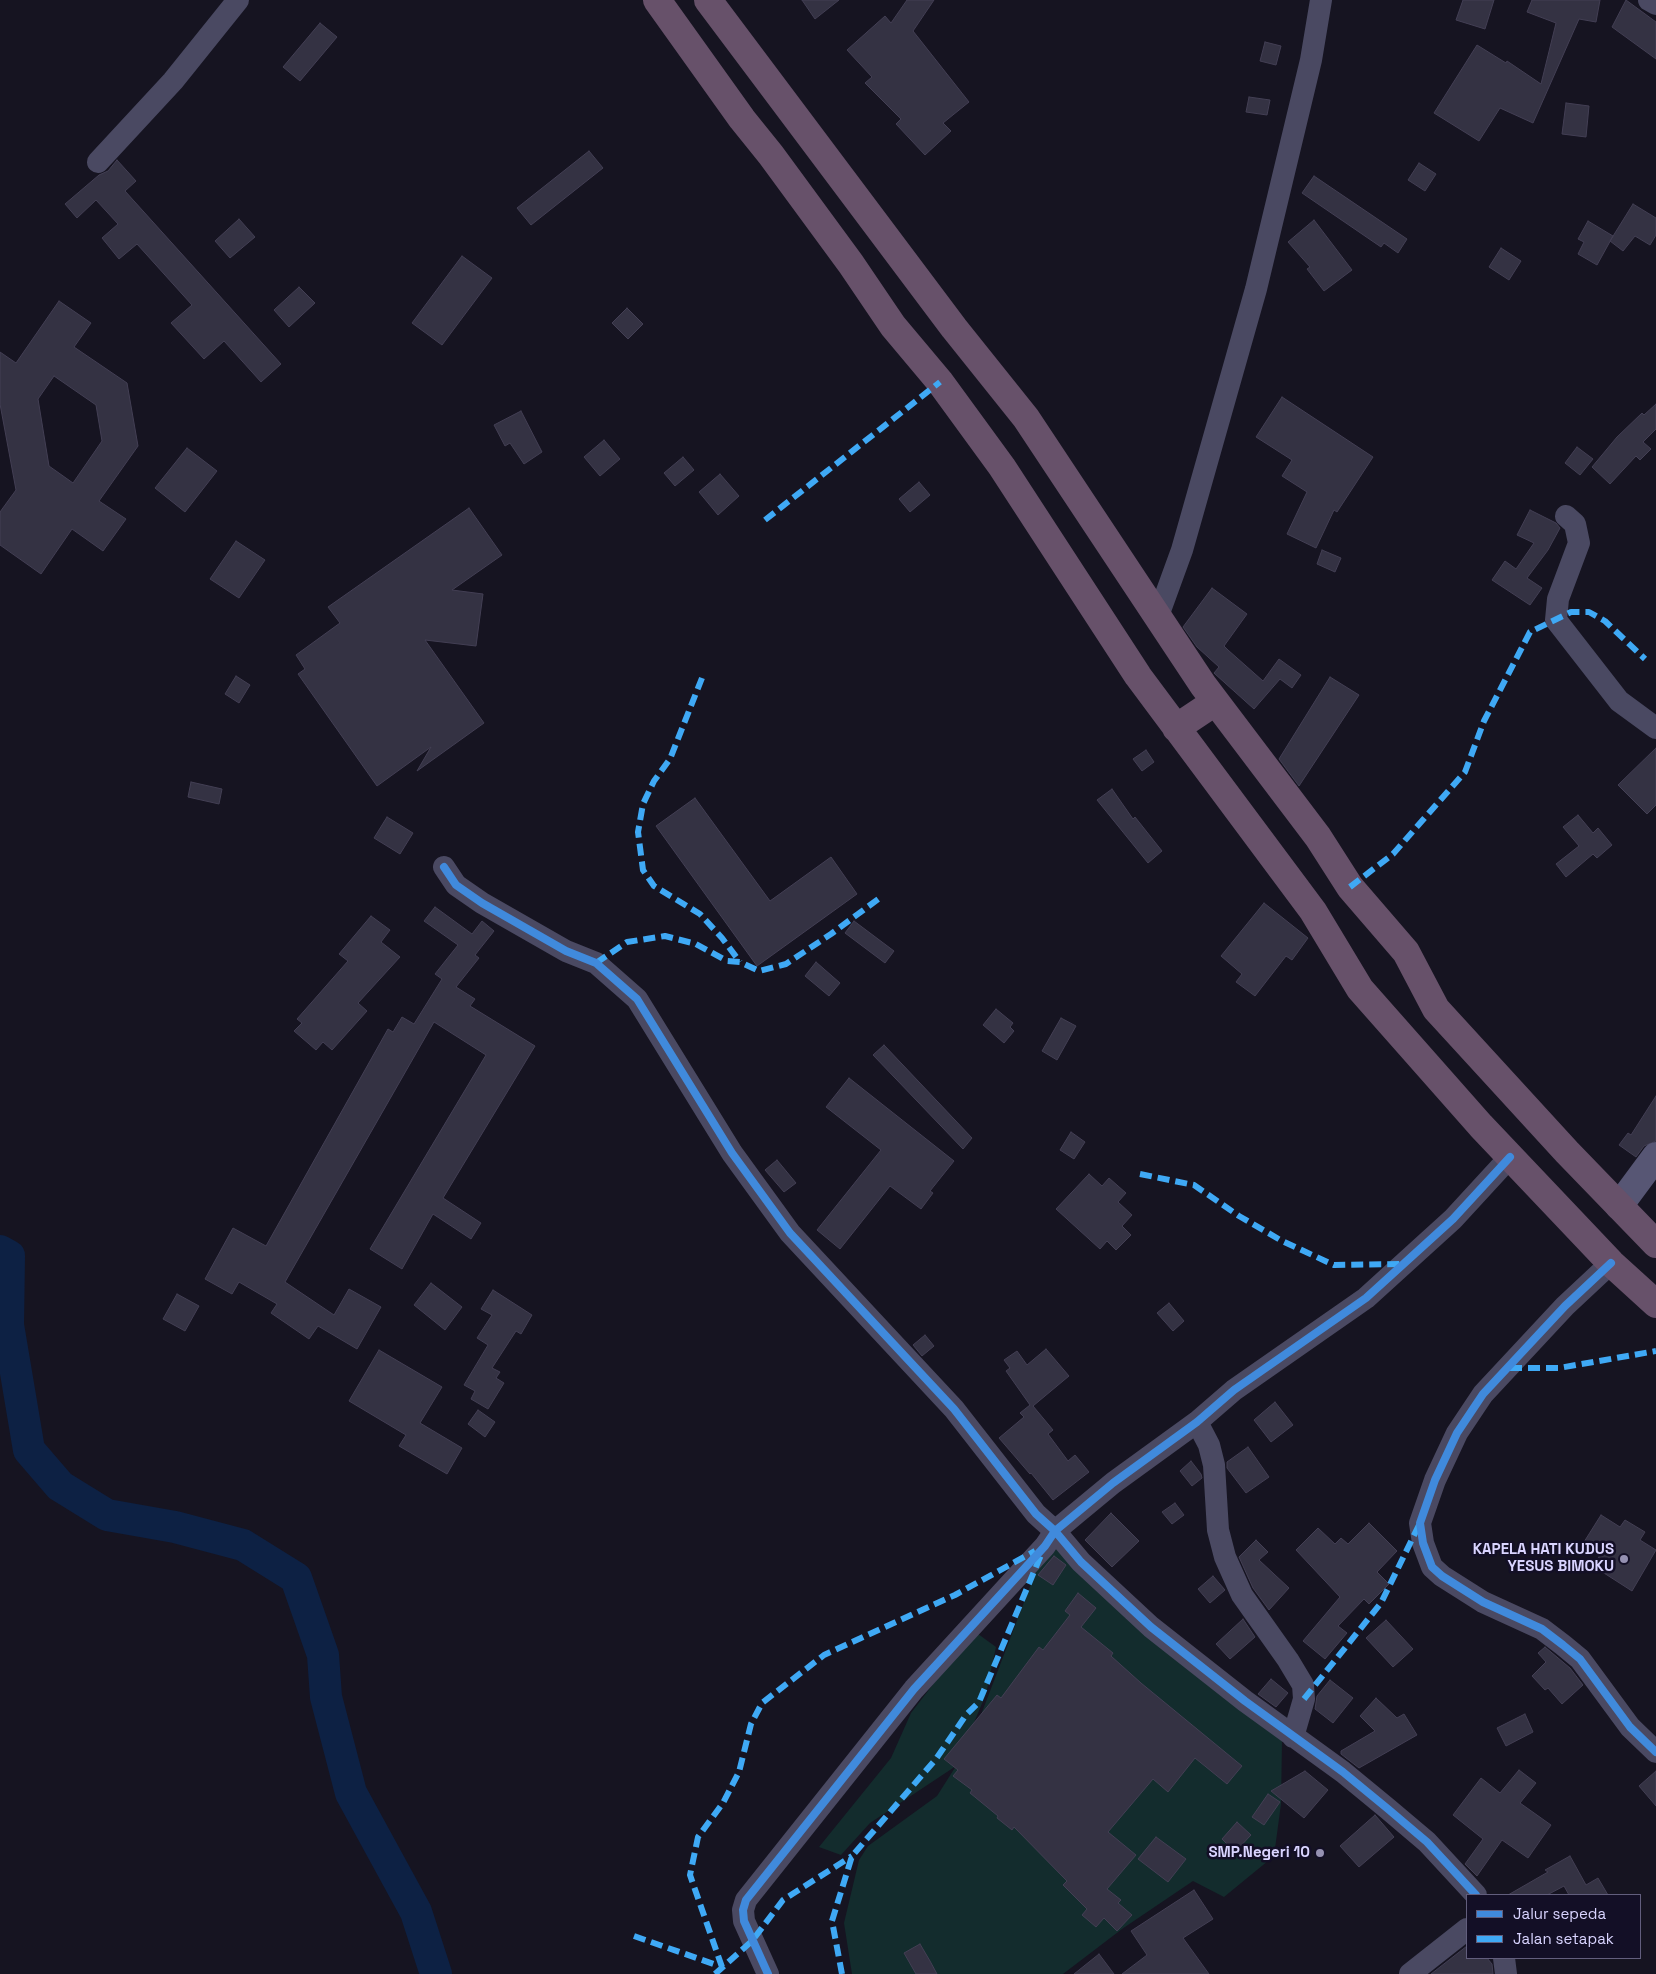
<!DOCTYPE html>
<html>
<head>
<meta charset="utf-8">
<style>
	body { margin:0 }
	#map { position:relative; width:1656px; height:1974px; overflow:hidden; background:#161421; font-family:"Space Grotesk",sans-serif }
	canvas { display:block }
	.legend { position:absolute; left:1466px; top:1894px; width:175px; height:65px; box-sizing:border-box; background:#130f26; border:1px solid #625e7d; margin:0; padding:6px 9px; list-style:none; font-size:15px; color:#d9d4ff }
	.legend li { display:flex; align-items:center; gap:10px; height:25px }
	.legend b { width:25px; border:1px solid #625e7d }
</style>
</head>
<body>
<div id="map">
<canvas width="1656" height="1974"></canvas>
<ul class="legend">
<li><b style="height:6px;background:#408adc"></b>Jalur sepeda</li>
<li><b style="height:6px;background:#3fa9f5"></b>Jalan setapak</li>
</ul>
</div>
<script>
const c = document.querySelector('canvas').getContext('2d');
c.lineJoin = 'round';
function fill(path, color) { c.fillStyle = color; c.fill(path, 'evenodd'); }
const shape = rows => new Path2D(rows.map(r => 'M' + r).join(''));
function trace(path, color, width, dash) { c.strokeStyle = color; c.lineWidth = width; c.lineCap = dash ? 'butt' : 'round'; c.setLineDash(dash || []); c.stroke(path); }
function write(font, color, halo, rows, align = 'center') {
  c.font = font + ' "Space Grotesk",sans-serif'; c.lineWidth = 5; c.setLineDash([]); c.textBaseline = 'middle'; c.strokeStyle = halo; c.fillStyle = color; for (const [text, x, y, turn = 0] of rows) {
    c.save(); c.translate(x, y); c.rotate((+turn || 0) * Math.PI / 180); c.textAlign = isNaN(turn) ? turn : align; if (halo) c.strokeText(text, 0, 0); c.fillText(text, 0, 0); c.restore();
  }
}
const green = shape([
	[1056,1538,1282,1741,1281,1804,1274,1856,1224,1897,1193,1881,1122,1929,1063,1974,852,1974,844,1923,859,1860,868,1846,937,1796,956,1766,870,1823,841,1855,819,1847,891,1758,911,1713,974,1631,996,1647,986,1694,957,1763,969,1746,1044,1550]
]);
const river = shape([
	[0,1251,9,1256,8,1325,29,1450,60,1486,107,1515,175,1527,243,1545,296,1578,323,1655,326,1697,351,1793,416,1912,436,1974]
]);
const building = shape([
	[802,0,839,0,815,19,802,0],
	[907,0,934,0,913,31,969,102,943,123,951,131,925,155,896,124,901,119,865,83,872,77,847,50,885,16,891,23,907,0],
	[1463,0,1494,0,1485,29,1456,20,1463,0],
	[1532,0,1600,0,1596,22,1579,19,1533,123,1500,108,1479,141,1434,113,1477,45,1506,63,1507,61,1541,84,1556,23,1527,12,1532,0],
	[1626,0,1656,22,1656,59,1612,27,1626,0],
	[320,23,337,37,300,81,283,67,320,23],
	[1265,42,1281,46,1276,65,1260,61,1265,42],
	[1249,97,1270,100,1267,115,1246,112,1249,97],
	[1566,103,1589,106,1586,137,1562,134,1566,103],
	[589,151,603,168,531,225,517,208,589,151],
	[117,160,136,181,125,191,281,364,261,382,224,341,204,359,171,323,192,305,137,244,119,259,102,238,118,224,96,200,77,218,65,204,99,175,108,171,117,160],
	[1419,163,1436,174,1425,191,1408,180,1419,163],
	[1314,176,1407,239,1398,253,1384,243,1381,247,1302,193,1314,176],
	[1633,204,1656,218,1656,235,1650,245,1635,236,1623,251,1610,241,1633,204],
	[239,219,255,237,230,258,215,241,239,219],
	[1314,220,1352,270,1324,291,1307,269,1310,267,1288,242,1314,220],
	[1588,221,1613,236,1597,265,1578,254,1584,242,1578,239,1588,221],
	[1501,248,1521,261,1509,280,1489,267,1501,248],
	[462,256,492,278,442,345,412,323,462,256],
	[299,287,315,303,289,327,274,310,299,287],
	[59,301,91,323,74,347,127,383,138,446,99,501,126,519,103,551,72,529,41,574,0,545,0,512,16,490,0,404,0,352,16,363,59,301],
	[54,376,96,405,102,441,73,483,49,466,38,399,54,376],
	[627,308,643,324,628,339,612,323,627,308],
	[1282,397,1373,457,1337,512,1334,510,1316,548,1287,534,1307,492,1282,476,1292,460,1256,437,1282,397],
	[1656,404,1656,429,1643,442,1651,449,1640,460,1636,456,1610,484,1592,467,1617,437,1642,413,1644,415,1656,404],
	[521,411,542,452,524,464,510,443,505,446,494,425,521,411],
	[604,440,620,459,600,476,584,457,604,440],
	[1577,447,1593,459,1580,475,1565,463,1577,447],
	[187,448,217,471,185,512,155,488,187,448],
	[683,457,694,470,675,486,664,473,683,457],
	[720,474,739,496,718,515,699,492,720,474],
	[919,482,930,495,910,512,899,499,919,482],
	[469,508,502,555,452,590,483,594,476,646,425,640,484,723,417,771,431,747,377,786,298,674,305,669,296,655,340,623,328,607,469,508],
	[1530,510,1556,523,1560,528,1548,550,1527,578,1542,588,1530,605,1492,580,1505,561,1516,569,1534,543,1517,535,1530,510],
	[236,541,265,560,239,598,210,579,236,541],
	[1322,550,1341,558,1335,572,1317,564,1322,550],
	[1212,588,1247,614,1224,646,1228,650,1263,681,1279,659,1301,675,1292,688,1280,679,1254,709,1215,674,1214,673,1219,667,1197,647,1183,627,1212,588],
	[236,676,250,685,239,703,225,694,236,676],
	[1330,677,1359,695,1299,786,1279,759,1330,677],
	[1656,748,1656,805,1647,814,1618,785,1656,748],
	[1146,750,1154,762,1142,771,1133,759,1146,750],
	[191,782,222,789,219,804,188,797,191,782],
	[1112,789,1133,819,1135,817,1162,851,1148,863,1097,800,1112,789],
	[695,798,770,901,831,857,857,894,757,966,656,826,695,798],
	[1578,815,1593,833,1598,828,1612,845,1597,858,1593,854,1566,877,1556,864,1579,846,1563,827,1578,815],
	[387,817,413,833,400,854,374,838,387,817],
	[1264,903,1308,938,1292,960,1286,956,1255,996,1236,982,1242,974,1221,956,1264,903],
	[435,907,472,934,482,921,494,931,475,955,479,958,456,987,475,999,470,1006,535,1046,443,1198,481,1223,471,1239,433,1214,402,1269,370,1249,486,1055,434,1022,285,1282,334,1315,349,1289,381,1307,357,1349,318,1326,309,1339,271,1313,277,1304,239,1282,232,1294,205,1279,233,1228,266,1246,388,1029,393,1032,402,1017,414,1024,442,979,435,974,458,945,424,921,435,907],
	[371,916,390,930,381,942,400,957,358,1003,367,1011,332,1050,323,1042,316,1050,294,1031,302,1023,297,1019,348,961,339,954,371,916],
	[854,921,894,951,885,963,845,933,854,921],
	[816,962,840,983,829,996,805,976,816,962],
	[996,1009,1013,1023,1010,1027,1014,1031,1004,1043,983,1025,996,1009],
	[1061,1018,1076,1026,1057,1060,1042,1051,1061,1018],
	[884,1045,972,1138,963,1149,873,1055,884,1045],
	[849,1078,954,1161,930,1191,933,1193,921,1209,890,1186,840,1249,817,1230,881,1150,826,1107,849,1078],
	[1656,1096,1656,1141,1644,1146,1636,1157,1619,1145,1628,1133,1631,1135,1656,1096],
	[1071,1132,1085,1142,1074,1159,1060,1150,1071,1132],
	[777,1160,796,1183,784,1192,765,1170,777,1160],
	[1089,1174,1102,1186,1109,1178,1126,1193,1118,1202,1132,1215,1122,1226,1131,1235,1116,1250,1107,1241,1100,1249,1056,1209,1089,1174],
	[431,1283,462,1307,445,1330,414,1305,431,1283],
	[493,1290,532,1315,521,1334,516,1331,492,1368,500,1372,496,1378,504,1383,488,1409,471,1399,475,1391,464,1385,488,1345,477,1338,492,1315,481,1309,493,1290],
	[177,1294,199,1306,185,1331,163,1319,177,1294],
	[1169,1303,1184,1321,1173,1331,1157,1313,1169,1303],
	[925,1335,934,1346,922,1356,913,1345,925,1335],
	[1046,1349,1069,1376,1033,1406,1053,1430,1048,1434,1068,1461,1075,1455,1089,1472,1053,1500,1031,1473,1030,1474,999,1438,1024,1417,1020,1413,1030,1405,1006,1371,1010,1368,1004,1360,1017,1351,1027,1365,1046,1349],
	[379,1350,442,1387,420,1423,462,1448,447,1474,399,1446,406,1435,349,1401,379,1350],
	[1275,1402,1293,1425,1271,1442,1254,1420,1275,1402],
	[478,1410,495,1422,485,1437,468,1424,478,1410],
	[1248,1447,1269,1477,1246,1493,1227,1468,1227,1462,1248,1447],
	[1191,1461,1201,1474,1202,1478,1192,1486,1180,1471,1191,1461],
	[1175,1503,1184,1515,1172,1524,1162,1512,1175,1503],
	[1111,1513,1139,1541,1112,1567,1085,1540,1111,1513],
	[1601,1515,1620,1527,1625,1520,1645,1532,1640,1540,1656,1550,1632,1591,1593,1566,1602,1552,1584,1542,1601,1515],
	[1369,1523,1397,1551,1377,1572,1389,1584,1369,1604,1364,1599,1338,1626,1347,1633,1325,1659,1303,1641,1340,1597,1296,1550,1318,1528,1335,1544,1341,1538,1348,1544,1369,1523],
	[1256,1540,1268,1552,1259,1560,1289,1588,1269,1610,1253,1588,1239,1557,1256,1540],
	[1054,1556,1066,1565,1053,1585,1038,1575,1054,1556],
	[1213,1576,1225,1590,1210,1603,1198,1589,1213,1576],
	[1078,1593,1096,1608,1081,1627,1113,1653,1111,1656,1141,1683,1242,1766,1227,1784,1195,1758,1168,1792,1153,1779,1108,1832,1136,1855,1107,1889,1121,1900,1118,1903,1132,1915,1117,1931,1104,1918,1096,1927,1082,1915,1087,1909,1063,1885,1067,1881,1014,1827,1012,1830,997,1818,998,1816,970,1793,972,1790,953,1776,958,1770,944,1759,997,1695,1001,1698,1039,1647,1043,1650,1070,1615,1065,1611,1078,1593],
	[1243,1619,1255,1637,1230,1659,1216,1644,1243,1619],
	[1386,1620,1413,1649,1393,1667,1366,1638,1386,1620],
	[1545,1647,1570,1668,1583,1685,1562,1704,1548,1688,1545,1690,1532,1676,1546,1662,1538,1653,1545,1647],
	[1271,1679,1288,1693,1276,1707,1258,1694,1271,1679],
	[1330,1680,1353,1698,1333,1723,1315,1709,1317,1696,1330,1680],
	[1376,1698,1397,1718,1404,1714,1417,1735,1359,1768,1341,1754,1341,1751,1375,1731,1360,1716,1376,1698],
	[1525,1714,1533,1732,1506,1746,1497,1728,1525,1714],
	[1519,1770,1536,1783,1520,1803,1551,1825,1528,1858,1502,1840,1477,1876,1465,1864,1483,1839,1453,1815,1481,1778,1500,1793,1519,1770],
	[1305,1771,1328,1790,1304,1818,1271,1791,1305,1771],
	[1656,1771,1656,1806,1639,1786,1656,1771],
	[1268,1794,1280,1802,1264,1825,1252,1817,1268,1794],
	[1375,1815,1394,1837,1359,1867,1340,1846,1375,1815],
	[1237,1822,1251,1835,1235,1852,1222,1839,1237,1822],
	[1156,1837,1186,1859,1168,1882,1138,1859,1156,1837],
	[1570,1856,1586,1885,1598,1878,1608,1895,1569,1895,1564,1886,1547,1895,1508,1895,1548,1872,1545,1870,1570,1856],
	[1194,1890,1213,1919,1183,1938,1209,1974,1122,1974,1147,1955,1131,1931,1194,1890],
	[920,1944,930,1961,937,1974,916,1974,904,1953,920,1944],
	[1467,1946,1467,1958,1487,1958,1492,1964,1493,1974,1431,1974,1467,1946],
	[1099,1954,1114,1974,1074,1974,1099,1954]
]);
const street = shape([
	[1649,0,1656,4],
	[98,162,173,81,238,0],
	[1566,516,1575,524,1579,543,1558,599,1556,620,1619,701,1656,728],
	[1158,616,1182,550,1256,289,1311,60,1321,0],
	[444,867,456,885,482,903,566,951,596,963,637,999,732,1153,790,1233,954,1409,1036,1514,1055,1531,1081,1562,1151,1627,1245,1701,1343,1772,1388,1809,1427,1842,1476,1895],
	[1611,1263,1565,1306,1483,1394,1457,1433,1435,1480,1420,1523,1423,1543,1432,1567,1442,1576,1483,1602,1542,1629,1563,1645,1580,1659,1630,1727,1656,1752],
	[1197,1422,1209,1445,1214,1465,1218,1530,1225,1557,1242,1595,1288,1660,1303,1685,1304,1699,1293,1737],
	[1504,1958,1506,1974],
	[768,1974,744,1921,743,1910,746,1900,914,1689,1045,1546,1055,1531,1113,1483,1197,1422,1234,1390,1366,1298,1453,1219,1510,1157],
	[1410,1974,1467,1929]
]);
const secondary = shape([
	[1619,1206,1656,1156]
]);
const highway = shape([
	[657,0,742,119,771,155,851,264,893,326,940,382,1002,467,1138,676,1313,911,1360,989,1481,1126,1611,1263,1656,1304],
	[708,0,954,328,1026,418,1203,685,1318,837,1350,887,1406,952,1436,1009,1567,1152,1656,1244],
	[1176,728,1215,702]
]);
const quiet = shape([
	[765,520,940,382],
	[702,678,670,759,654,781,643,804,638,832,643,870,654,886,700,914,722,938,740,962],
	[1350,887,1393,854,1465,772,1484,721,1530,632,1571,612,1589,612,1605,621,1645,659],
	[596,963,627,942,665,936,696,944,727,961,740,962,759,971,786,964,831,934,881,897],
	[1140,1174,1194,1185,1239,1216,1282,1241,1334,1265,1403,1264],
	[1510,1368,1559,1368,1656,1351],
	[1304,1699,1381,1603,1419,1525],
	[634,1936,722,1967],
	[722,1967,690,1875,698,1837,723,1803,739,1772,751,1724,762,1703,824,1655,955,1595,1035,1551],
	[715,1974,752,1941,783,1900,852,1856],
	[842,1974,832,1921,852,1856,936,1759,966,1715,979,1702,1041,1555]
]);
const cycleway = shape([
	[444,867,456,885,482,903,566,951,596,963,637,999,732,1153,790,1233,954,1409,1036,1514,1055,1531,1081,1562,1151,1627,1245,1701,1343,1772,1388,1809,1427,1842,1476,1895],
	[1611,1263,1565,1306,1483,1394,1457,1433,1435,1480,1420,1523,1423,1543,1432,1567,1442,1576,1483,1602,1542,1629,1563,1645,1580,1659,1630,1727,1656,1752],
	[768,1974,744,1921,743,1910,746,1900,914,1689,1045,1546,1055,1531,1113,1483,1197,1422,1234,1390,1366,1298,1453,1219,1510,1157]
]);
const markers = [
	[1624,1559,5,"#9591b1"],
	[1320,1853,5,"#9591b1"]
];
const poiNames = [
	["KAPELA HATI KUDUS",1614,1550],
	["YESUS BIMOKU",1614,1567],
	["SMP.Negeri 10",1310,1853]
];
fill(green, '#132c2d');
trace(river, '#0d2144', 32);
fill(building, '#343243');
trace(building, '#433f54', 1);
trace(street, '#4a4962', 22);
trace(secondary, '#575674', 28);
trace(highway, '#67516a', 28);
trace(quiet, '#3fa9f5', 6, [12, 6]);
trace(cycleway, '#408adc', 8);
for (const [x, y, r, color] of markers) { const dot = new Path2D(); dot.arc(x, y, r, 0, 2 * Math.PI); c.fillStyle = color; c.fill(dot); trace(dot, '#130f26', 2); }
write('bold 15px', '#d9d4ff', '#130f26', poiNames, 'right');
</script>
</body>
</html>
